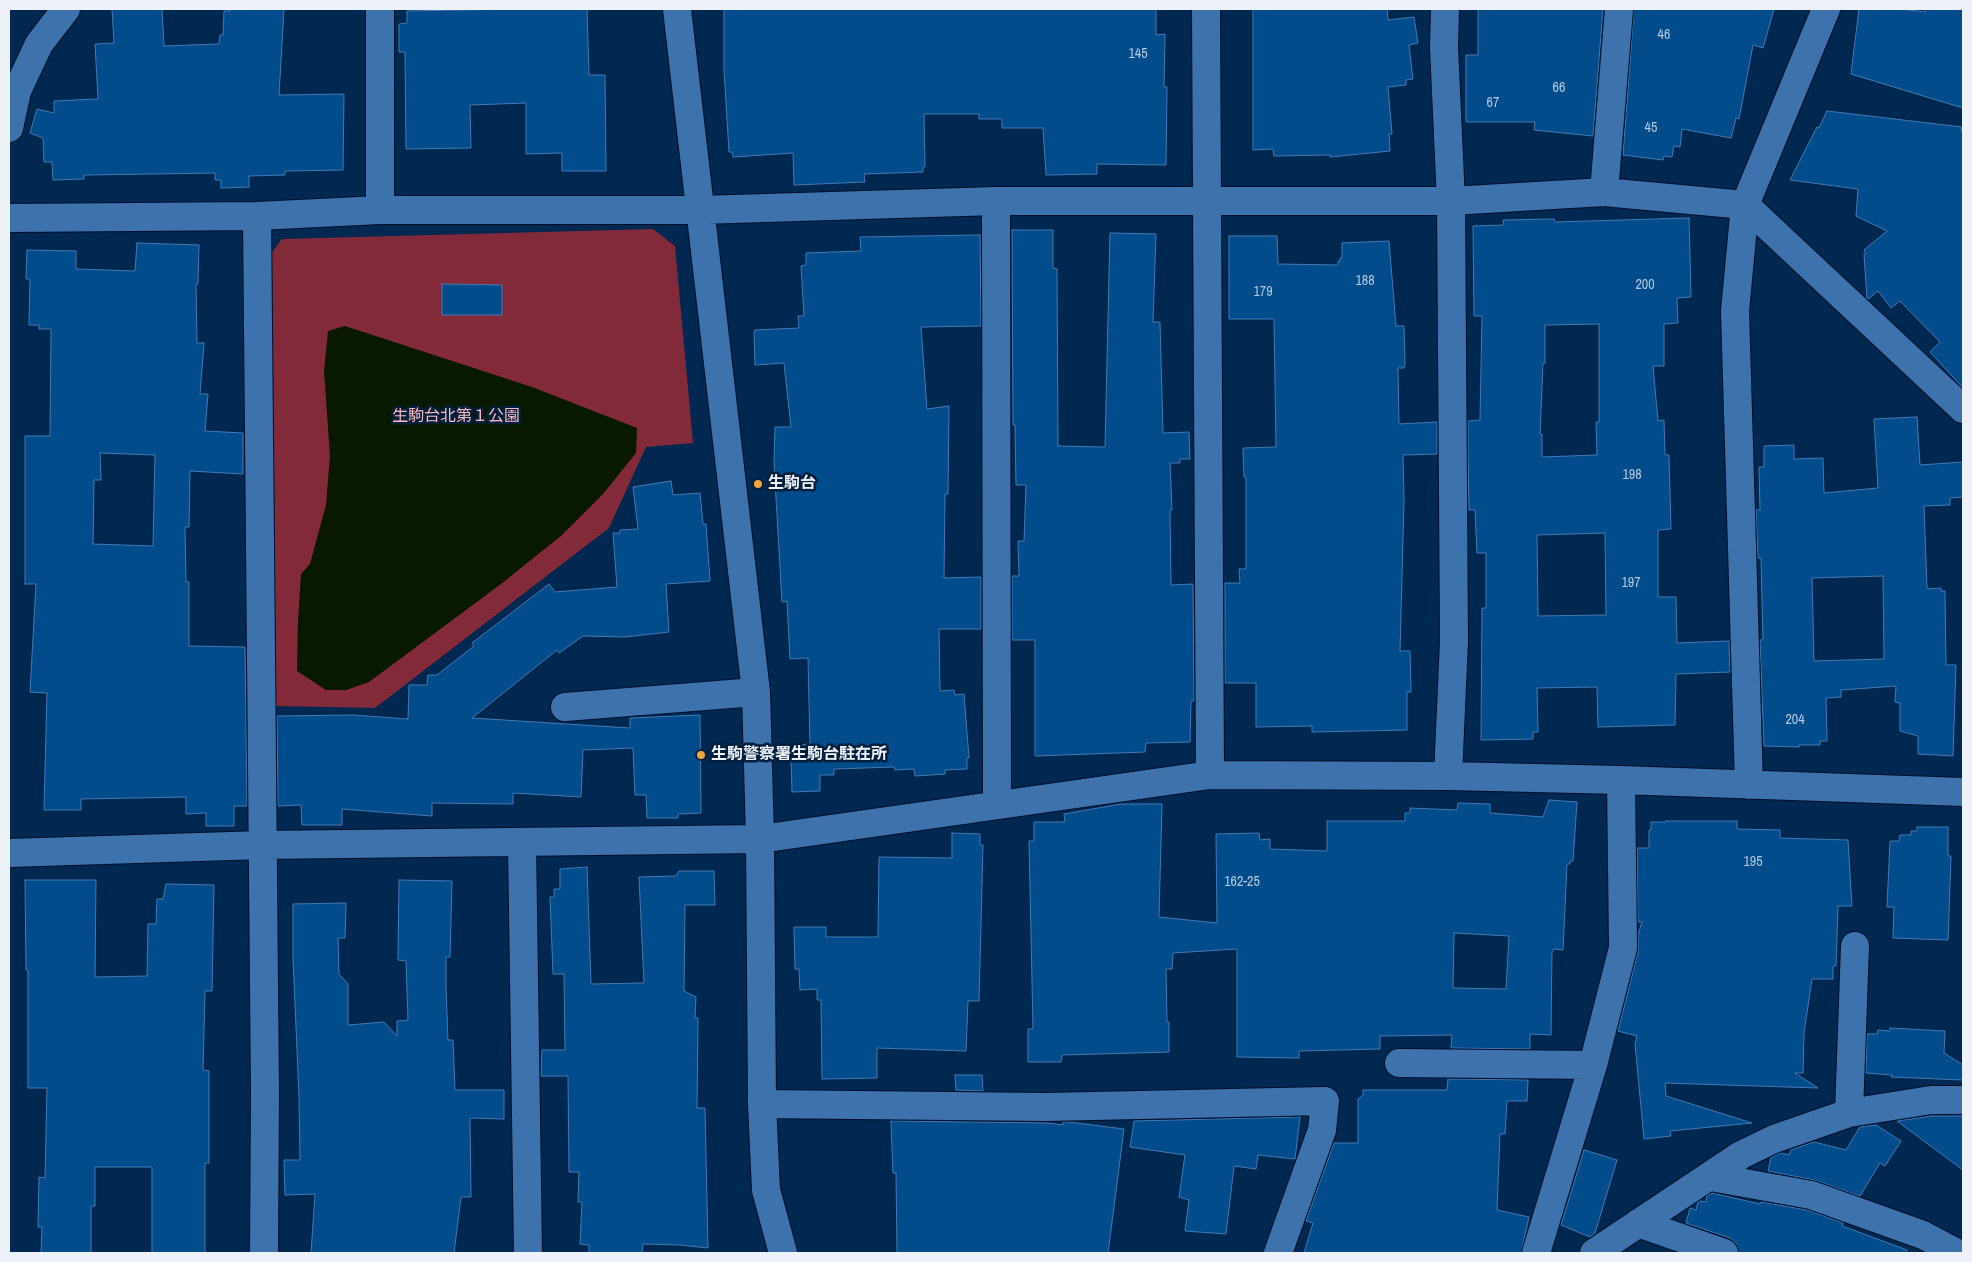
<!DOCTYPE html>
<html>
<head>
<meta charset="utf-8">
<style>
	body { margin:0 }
	#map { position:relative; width:1972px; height:1262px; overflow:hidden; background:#002850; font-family:"Archivo Narrow",sans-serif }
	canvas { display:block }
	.frame { position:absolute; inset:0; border:10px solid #edf2f9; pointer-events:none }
</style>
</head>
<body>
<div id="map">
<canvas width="1972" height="1262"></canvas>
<div class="frame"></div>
</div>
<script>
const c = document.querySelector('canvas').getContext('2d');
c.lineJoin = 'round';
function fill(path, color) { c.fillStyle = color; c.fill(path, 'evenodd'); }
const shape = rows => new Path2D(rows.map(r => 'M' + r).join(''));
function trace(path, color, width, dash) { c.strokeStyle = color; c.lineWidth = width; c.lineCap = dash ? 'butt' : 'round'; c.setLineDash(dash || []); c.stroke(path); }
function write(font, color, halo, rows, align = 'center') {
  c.font = font + ' "Archivo Narrow","Noto Sans JP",sans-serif'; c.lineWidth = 5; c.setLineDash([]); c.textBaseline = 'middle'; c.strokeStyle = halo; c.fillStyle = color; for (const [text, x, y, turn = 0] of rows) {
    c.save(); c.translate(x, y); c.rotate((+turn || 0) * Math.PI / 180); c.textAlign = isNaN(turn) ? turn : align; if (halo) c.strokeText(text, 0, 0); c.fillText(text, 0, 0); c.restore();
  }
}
const green = shape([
	[653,229,675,246,693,443,646,447,609,528,375,708,276,706,272,252,282,239]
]);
const water = shape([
	[345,326,532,387,637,428,636,453,603,494,562,535,501,584,369,682,346,690,326,690,297,671,298,621,301,574,310,564,326,505,330,456,324,371,328,331]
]);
const building = shape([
	[112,9,162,9,164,46,219,44,220,35,223,35,224,11,230,11,230,9,284,9,279,95,344,94,343,170,285,171,285,175,249,176,249,187,221,188,221,180,215,180,215,173,84,175,84,179,53,180,52,162,44,162,43,138,30,133,37,109,54,113,54,101,98,99,95,44,114,43,112,9],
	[518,9,587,9,589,75,605,75,606,171,562,171,562,153,526,154,526,103,470,105,471,148,406,149,405,52,399,52,399,24,407,23,407,11,518,9],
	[724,9,1156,9,1156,35,1165,34,1164,87,1167,87,1166,165,1097,164,1097,174,1046,175,1043,128,1002,128,1002,119,979,119,979,114,924,114,925,167,923,167,923,172,864,174,865,182,794,185,793,153,733,157,732,152,729,152,724,70,724,9],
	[1253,9,1387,9,1388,20,1414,17,1418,43,1409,45,1413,79,1406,80,1406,85,1388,87,1392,134,1389,134,1390,151,1330,157,1330,155,1274,156,1273,149,1253,150,1253,9],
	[1478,9,1603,9,1593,136,1534,130,1535,122,1466,122,1466,55,1478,55,1478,9],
	[1634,9,1774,9,1763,48,1753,45,1739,119,1736,118,1731,138,1682,129,1680,147,1674,146,1672,157,1664,156,1663,160,1623,155,1634,9],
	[1859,9,1901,9,1925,12,1926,9,1963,9,1963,108,1851,74,1859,9],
	[1827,111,1962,127,1961,131,1963,131,1963,388,1930,352,1940,342,1900,301,1891,308,1878,291,1868,299,1867,298,1864,254,1866,253,1864,250,1887,231,1856,216,1858,189,1790,180,1817,127,1819,128,1827,111],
	[1689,218,1691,297,1677,298,1678,323,1664,324,1664,366,1653,366,1658,421,1664,420,1665,455,1669,455,1671,529,1658,530,1658,597,1676,597,1677,643,1729,641,1730,672,1676,674,1675,725,1598,727,1597,687,1537,688,1538,732,1533,732,1533,739,1481,740,1482,608,1486,608,1486,553,1477,553,1475,510,1469,510,1468,453,1468,421,1480,420,1482,316,1474,316,1473,226,1504,225,1503,220,1554,219,1555,222,1689,218],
	[1599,324,1599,422,1596,422,1597,455,1542,457,1542,434,1540,434,1543,363,1545,363,1545,325,1599,324],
	[1605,533,1606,615,1538,616,1537,535,1605,533],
	[1012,230,1053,230,1053,268,1057,269,1058,446,1105,447,1110,233,1156,234,1153,322,1160,322,1163,433,1189,432,1190,459,1180,459,1180,463,1170,463,1172,510,1170,510,1171,585,1193,584,1194,701,1191,701,1190,742,1146,743,1145,752,1035,756,1035,640,1012,640,1012,576,1019,576,1018,541,1024,541,1026,485,1016,485,1015,425,1013,425,1012,230],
	[980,235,981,326,921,327,927,409,949,406,948,494,945,494,944,578,981,577,981,629,939,629,940,691,954,690,955,695,964,694,969,758,967,758,967,769,945,770,945,774,915,776,914,769,895,770,894,767,834,769,834,775,820,775,820,791,792,792,791,759,798,758,798,745,810,744,808,658,790,659,787,601,782,602,774,463,775,427,791,427,784,363,755,365,754,333,755,330,799,328,798,316,804,316,801,266,806,265,806,253,861,251,860,237,980,235],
	[1229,236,1277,236,1278,264,1338,265,1338,261,1340,261,1340,258,1342,258,1342,243,1389,241,1396,326,1404,326,1405,364,1404,368,1398,368,1399,424,1437,422,1437,454,1403,455,1404,500,1400,651,1410,651,1411,692,1407,692,1407,730,1312,732,1312,726,1256,727,1256,683,1225,683,1225,583,1240,583,1239,569,1246,569,1246,477,1244,477,1243,448,1276,447,1274,319,1229,319,1229,236],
	[137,243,199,245,198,284,196,284,197,343,204,343,200,394,208,394,205,431,243,433,243,474,190,471,189,527,185,527,186,582,189,582,189,646,245,647,247,806,234,806,234,826,206,826,206,813,186,814,186,797,81,799,81,810,44,810,47,693,30,692,36,584,25,584,25,436,50,436,51,329,39,329,39,325,29,325,30,279,26,279,27,250,76,251,76,269,135,271,137,243],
	[100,453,155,455,153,546,93,544,94,480,101,480,100,453],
	[442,284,502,285,502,315,442,315,442,284],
	[1917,417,1920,465,1963,462,1963,497,1950,498,1950,505,1924,506,1927,589,1941,588,1941,591,1945,591,1946,665,1956,665,1953,756,1918,754,1918,736,1900,731,1900,703,1895,702,1896,686,1841,690,1841,697,1826,698,1827,741,1820,741,1820,745,1799,745,1799,747,1764,746,1760,640,1763,640,1761,558,1758,558,1756,510,1760,510,1759,467,1764,467,1764,446,1794,445,1794,459,1823,458,1824,493,1878,488,1874,419,1917,417],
	[1883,576,1884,659,1814,661,1812,578,1883,576],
	[671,481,673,495,700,493,703,524,706,524,710,581,666,584,669,632,625,637,583,636,559,653,557,650,472,718,630,728,630,718,700,715,701,813,678,814,678,818,647,818,646,795,635,795,633,748,583,750,581,797,513,793,513,804,432,803,432,816,342,809,342,825,302,825,301,805,278,806,277,716,353,715,408,719,409,685,427,685,428,675,437,675,474,646,472,643,549,584,555,592,617,587,613,533,620,533,620,530,638,529,633,487,671,481],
	[1549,800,1577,802,1573,861,1570,861,1570,864,1567,864,1563,950,1554,949,1552,952,1551,1035,1530,1034,1530,1049,1451,1048,1452,1035,1380,1036,1380,1049,1299,1051,1299,1058,1237,1057,1237,949,1173,953,1172,969,1166,969,1167,1022,1169,1022,1169,1052,1062,1055,1061,1062,1028,1062,1028,1029,1033,1029,1029,841,1034,841,1034,822,1065,822,1064,814,1121,804,1162,804,1159,917,1217,923,1216,834,1259,833,1260,840,1270,839,1270,849,1327,851,1327,821,1405,821,1405,813,1410,813,1410,808,1457,810,1458,803,1490,804,1490,813,1543,817,1549,800],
	[1454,933,1509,936,1506,989,1453,988,1454,933],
	[1666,821,1737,821,1737,829,1780,830,1780,838,1848,840,1852,906,1838,906,1836,966,1833,966,1833,979,1812,979,1804,1033,1803,1073,1795,1073,1818,1088,1665,1083,1666,1096,1752,1123,1670,1131,1671,1136,1644,1139,1635,1044,1637,1036,1618,1031,1638,952,1638,935,1642,922,1638,922,1637,848,1649,848,1649,830,1651,830,1651,822,1666,822,1666,821],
	[1917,827,1948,827,1948,856,1951,856,1948,940,1893,938,1894,907,1887,907,1890,841,1899,841,1900,835,1911,835,1911,831,1917,831,1917,827],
	[952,833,980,834,980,845,983,845,979,1001,968,1001,966,1051,877,1048,877,1078,822,1079,821,1000,817,1000,817,989,800,990,799,969,795,969,794,927,826,927,826,937,878,937,879,857,952,858,952,833],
	[587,867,591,984,644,983,639,877,676,876,679,871,714,871,715,905,685,905,684,991,696,997,695,1018,698,1018,697,1108,705,1108,708,1248,680,1245,643,1244,642,1253,589,1253,589,1245,580,1244,582,1202,578,1202,579,1172,569,1172,568,1076,541,1076,542,1050,565,1050,564,974,553,974,550,897,554,897,554,889,560,889,560,869,587,867],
	[25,880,96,880,95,977,147,976,148,924,156,924,157,899,163,899,166,884,214,885,212,991,205,991,203,1070,209,1071,209,1163,205,1163,205,1253,152,1253,152,1167,95,1167,95,1206,91,1206,91,1253,41,1253,42,1227,38,1227,39,1177,45,1178,47,1088,28,1088,28,970,26,970,25,880],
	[399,880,452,881,450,957,446,957,446,988,448,1040,453,1040,455,1090,504,1090,504,1119,470,1118,471,1197,461,1197,454,1253,311,1253,315,1194,285,1195,284,1160,300,1160,299,1096,293,959,293,904,346,903,345,938,338,938,339,974,348,984,348,1025,384,1022,397,1036,397,1021,408,1020,406,961,398,960,399,880],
	[1890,1028,1945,1031,1944,1053,1963,1065,1963,1080,1891,1077,1892,1075,1866,1073,1867,1034,1877,1034,1878,1030,1890,1031,1890,1028],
	[955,1075,982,1075,983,1091,956,1090,955,1075],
	[1448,1079,1528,1080,1527,1101,1507,1101,1505,1134,1500,1134,1497,1210,1529,1217,1521,1253,1304,1253,1313,1223,1306,1221,1334,1143,1358,1143,1358,1099,1363,1095,1363,1090,1447,1090,1448,1079],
	[1932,1116,1963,1116,1963,1170,1897,1121,1932,1116],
	[1300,1117,1295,1159,1258,1155,1256,1169,1234,1166,1226,1234,1185,1231,1189,1200,1179,1197,1185,1155,1130,1147,1134,1121,1300,1117],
	[891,1121,1048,1123,1063,1125,1063,1122,1069,1122,1124,1129,1108,1253,897,1253,896,1173,893,1173,891,1121],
	[1876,1125,1901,1141,1885,1166,1880,1163,1860,1196,1814,1180,1768,1171,1771,1158,1780,1153,1789,1155,1791,1150,1814,1142,1846,1150,1860,1127,1876,1125],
	[1584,1150,1617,1160,1595,1233,1590,1237,1561,1225,1584,1150],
	[1712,1193,1760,1204,1761,1202,1807,1210,1843,1223,1842,1226,1907,1250,1906,1253,1739,1253,1736,1243,1730,1238,1686,1223,1690,1208,1696,1210,1698,1202,1700,1201,1706,1202,1707,1196,1712,1193]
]);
const minor = shape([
	[677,9,756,692,760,839,762,1104,766,1190,783,1253],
	[1206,9,1210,775],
	[1445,9,1444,48,1451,201,1454,641,1448,776],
	[9,128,17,91,39,44,66,9],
	[1604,192,1619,9],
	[996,201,997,805],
	[380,210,380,9],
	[257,216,265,1093,264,1253],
	[9,218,257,216,380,210,700,210,996,201,1451,201,1604,192,1745,205,1963,409],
	[565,707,756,692],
	[1749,785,1735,311,1745,205,1826,9],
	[522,842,528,1253],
	[9,853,263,845,760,839,1210,775,1448,776,1621,780,1963,792],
	[1399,1063,1593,1065],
	[762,1104,1046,1107,1325,1101,1322,1130,1278,1253],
	[1849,1113,1855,946],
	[1711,1177,1811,1195,1923,1235,1957,1253],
	[1638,1223,1724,1253],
	[1536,1253,1593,1065,1623,948,1621,780],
	[1594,1253,1741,1155,1774,1139,1849,1113,1931,1100,1963,1100]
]);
const markers = [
	[758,484,5,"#efa73d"],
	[701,755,5,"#efa73d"]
];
const numberNames = [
	["46",1664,35],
	["145",1138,54],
	["66",1559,88],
	["67",1493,103],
	["45",1651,128],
	["188",1365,281],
	["200",1645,285],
	["179",1263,292],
	["198",1632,475],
	["197",1631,583],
	["204",1795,720],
	["195",1753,862],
	["162-25",1242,882]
];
const parkNames = [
	["生駒台北第１公園",456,417]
];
const poiNames = [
	["生駒台",768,484],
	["生駒警察署生駒台駐在所",711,755]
];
fill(green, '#82293a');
fill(water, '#081900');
fill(building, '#034c8c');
trace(building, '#4579b3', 1);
trace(minor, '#00102c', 30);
trace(minor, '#3e72ac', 28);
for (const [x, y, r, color] of markers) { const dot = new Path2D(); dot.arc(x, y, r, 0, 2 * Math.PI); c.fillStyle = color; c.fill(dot); trace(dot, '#041f3c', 2); }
write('14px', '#b2c8de', null, numberNames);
write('16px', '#fabac0', '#041f3c', parkNames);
write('bold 16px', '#edf2f9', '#041f3c', poiNames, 'left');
</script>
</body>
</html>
